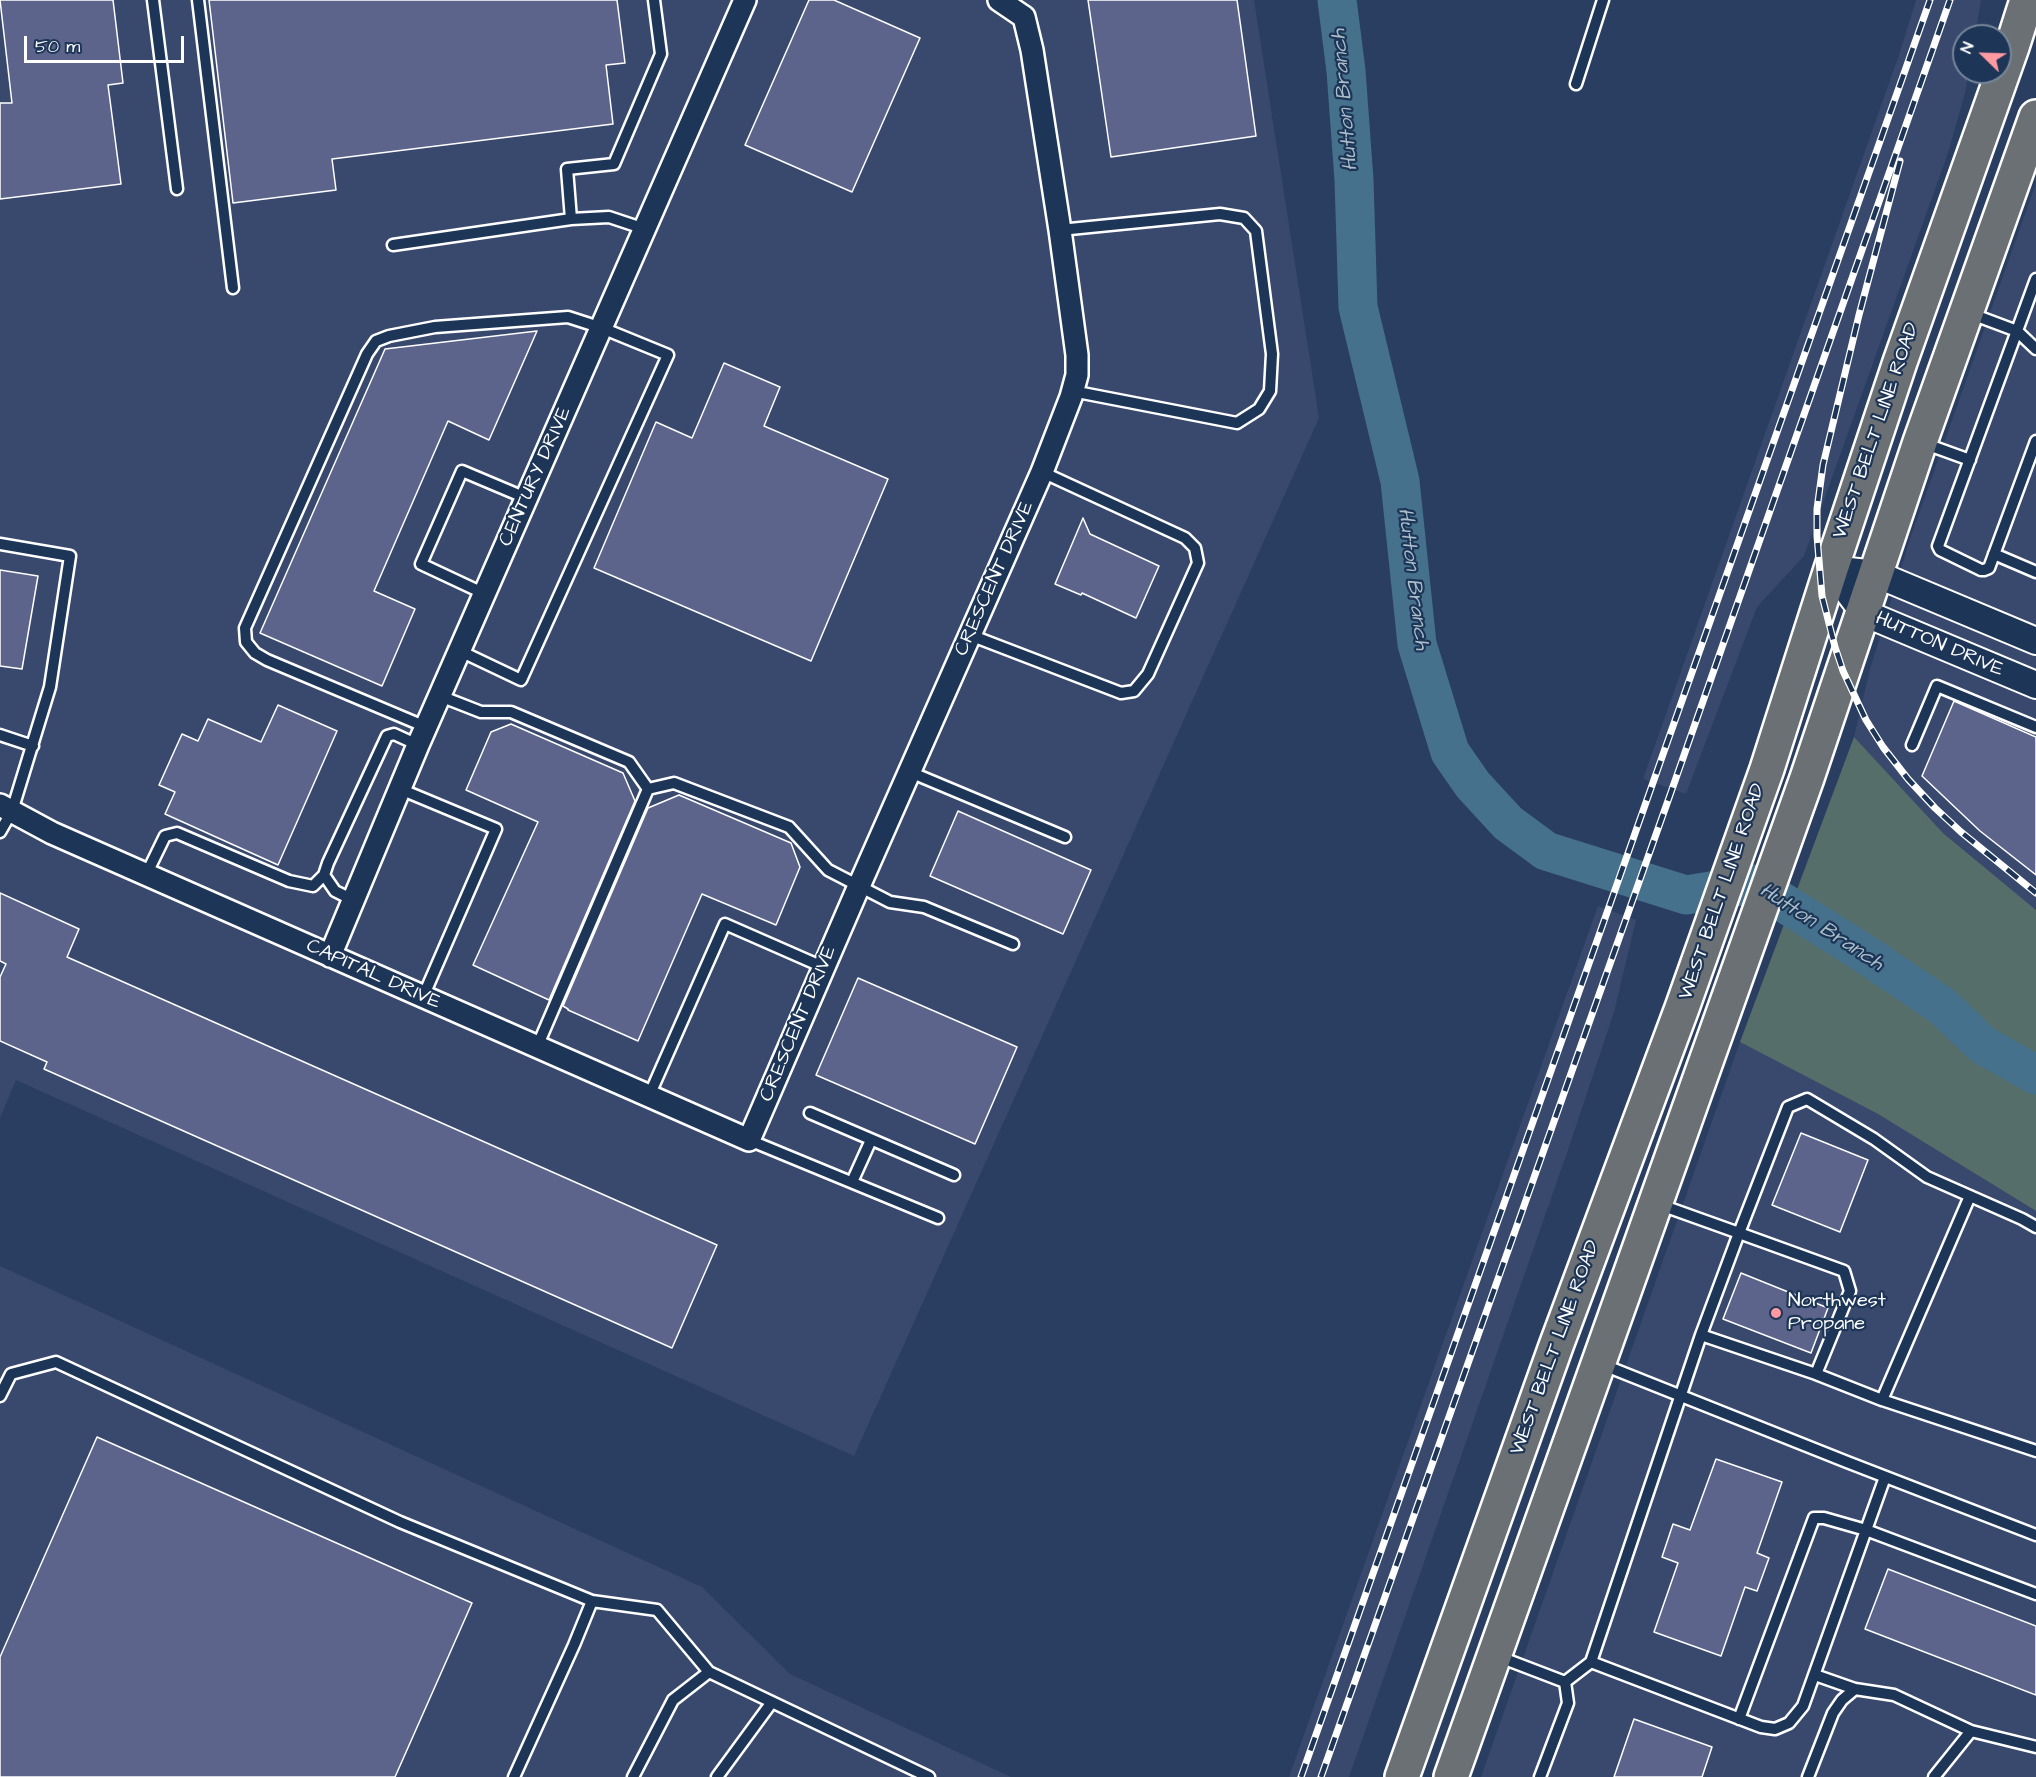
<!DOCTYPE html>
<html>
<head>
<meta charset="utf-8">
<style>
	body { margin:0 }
	#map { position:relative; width:2036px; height:1777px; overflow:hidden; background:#2a3e61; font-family:"Architects Daughter",sans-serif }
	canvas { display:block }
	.north { position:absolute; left:1952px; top:24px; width:60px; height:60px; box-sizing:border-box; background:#1d3557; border:2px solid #77869a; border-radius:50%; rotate:293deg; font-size:16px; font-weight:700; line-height:24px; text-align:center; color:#fff }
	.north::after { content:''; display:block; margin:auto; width:21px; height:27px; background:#ff9aa2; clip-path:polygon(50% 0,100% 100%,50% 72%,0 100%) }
	.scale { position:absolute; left:24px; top:36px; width:160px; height:27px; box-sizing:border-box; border:3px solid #fff; border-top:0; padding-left:8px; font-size:18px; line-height:21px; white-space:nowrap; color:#fff; -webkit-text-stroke:4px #1d3557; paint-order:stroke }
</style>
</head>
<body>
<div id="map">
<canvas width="2036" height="1777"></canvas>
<div class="north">N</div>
<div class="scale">50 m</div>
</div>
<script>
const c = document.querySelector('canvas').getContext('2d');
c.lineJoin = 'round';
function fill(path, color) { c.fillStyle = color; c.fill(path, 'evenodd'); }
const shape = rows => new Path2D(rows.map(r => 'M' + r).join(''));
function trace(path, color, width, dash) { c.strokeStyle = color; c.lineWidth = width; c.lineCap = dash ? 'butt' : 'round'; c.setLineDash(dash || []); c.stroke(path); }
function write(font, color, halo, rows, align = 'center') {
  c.font = font + ' "Architects Daughter",sans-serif'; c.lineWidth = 4.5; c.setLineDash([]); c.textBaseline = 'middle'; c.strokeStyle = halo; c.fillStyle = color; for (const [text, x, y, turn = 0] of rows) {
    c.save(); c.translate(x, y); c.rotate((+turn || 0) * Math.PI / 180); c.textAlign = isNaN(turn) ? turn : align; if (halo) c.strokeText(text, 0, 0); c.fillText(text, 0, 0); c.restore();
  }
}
const built = shape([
	[0,0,1254,0,1319,418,854,1456,16,1080,0,1118],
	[1916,0,1981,0,1975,36,1964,36,1964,72,1969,72,1965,93,1948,153,1804,556,1757,607,1686,794,1643,779,1900,52],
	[2036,183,2036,910,1943,833,1854,737,1870,669,1910,539],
	[1598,906,1636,920,1614,1012,1570,1144,1349,1777,1289,1777],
	[1740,1042,1878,1114,2036,1211,2036,1777,1481,1777],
	[0,1266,702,1587,790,1674,1011,1777,0,1777]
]);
const green = shape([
	[1854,737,1943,833,2036,910,2036,1211,1878,1114,1740,1042]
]);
const river = shape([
	[1337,0,1346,71,1354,180,1358,307,1400,481,1417,644,1450,752,1473,785,1508,823,1546,851,1686,895,1754,884,1865,954,1942,1006,1983,1045,2036,1075]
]);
const building = shape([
	[0,0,113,0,123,83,108,85,121,184,0,199,0,103,12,103,0,0],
	[209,0,617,0,625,63,606,65,613,124,332,159,336,190,233,203,209,0],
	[809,0,834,0,920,38,852,192,745,145,809,0],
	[1088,0,1237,0,1256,136,1111,157,1088,0],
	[537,331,489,440,448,421,374,591,415,609,382,686,260,633,385,349,537,331],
	[724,363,780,387,764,426,888,479,811,661,594,568,656,422,692,438,724,363],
	[1083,518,1090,534,1159,566,1136,618,1082,593,1081,595,1055,584,1083,518],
	[0,570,38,576,22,669,0,666,0,570],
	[1954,701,2036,737,2036,875,1980,831,1922,776,1954,701],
	[278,705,337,731,278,865,165,814,175,792,159,785,182,734,198,741,208,719,261,742,278,705],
	[511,724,623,773,635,801,549,1000,473,965,538,822,466,790,491,732,511,724],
	[679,795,791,843,800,867,776,925,702,894,638,1041,568,1010,568,1009,563,1006,648,808,679,795],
	[958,811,1091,870,1063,934,930,876,958,811],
	[0,893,79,929,67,957,717,1245,672,1348,44,1069,47,1062,0,1041,0,977,6,964,0,961,0,893],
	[858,978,1017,1047,975,1144,816,1075,858,978],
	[1801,1133,1868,1160,1840,1232,1772,1205,1801,1133],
	[1741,1273,1828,1308,1811,1353,1723,1319,1741,1273],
	[97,1437,472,1603,395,1777,0,1777,0,1657,97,1437],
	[1716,1459,1782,1482,1757,1553,1769,1558,1757,1591,1745,1587,1721,1656,1654,1632,1678,1563,1662,1557,1673,1524,1690,1530,1716,1459],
	[1888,1569,2036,1626,2036,1695,1865,1629,1888,1569],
	[1634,1719,1712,1747,1702,1777,1614,1777,1634,1719]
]);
const service = shape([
	[153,0,177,189],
	[198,0,233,288],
	[1576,84,1603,0],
	[645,229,609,217,571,219,567,169,614,164,661,54,654,0],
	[1060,230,1220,214,1244,218,1256,231,1272,354,1270,391,1259,409,1237,423,1072,391],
	[393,245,571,219],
	[2036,279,1938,546,1940,550,1981,570,1984,570,1989,568,2036,441],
	[1969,313,2017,331,2036,349],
	[1923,443,1970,460],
	[0,544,70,556,50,687,12,811,0,832],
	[1994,554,2036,572],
	[485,594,421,564,462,471,526,498],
	[970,635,1121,693,1134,691,1148,674,1198,563,1195,548,1185,538,1042,472],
	[440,696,481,712,511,712,629,762,648,789,674,783,789,827,828,870,890,902,924,907,1013,944],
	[426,727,267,660,255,653,246,642,245,628,367,354,376,341,389,336,435,327,568,317,602,328,668,355,521,680,460,651],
	[0,735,33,746],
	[1912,745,1937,686,2036,727],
	[910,772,1065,837],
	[400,789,496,829,423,997],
	[146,875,165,836,177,833,289,881,313,886,324,875,328,863,387,736,394,734,418,745],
	[324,875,335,891,353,900],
	[537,1047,648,789],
	[649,1096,725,924,823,967],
	[810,1113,954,1175],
	[749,1140,938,1218],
	[852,1182,871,1140],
	[1701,1335,1816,1374,1882,1400,2036,1451],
	[1601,1364,1847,1462,2036,1535],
	[1816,1374,1850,1291,1844,1271,1739,1233,1788,1107,1807,1099,1874,1139,1927,1177,2022,1219,2036,1227],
	[0,1396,11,1374,56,1362,400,1522,592,1601,657,1610,709,1672],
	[1882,1400,1970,1196],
	[1497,1656,1565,1682,1568,1703,1540,1777],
	[1591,1662,1761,1727,1775,1729,1789,1723,1803,1706,1885,1477],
	[1815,1675,1855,1689],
	[1565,1682,1591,1662,1701,1335,1739,1233,1658,1204],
	[1739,1719,1814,1518,1824,1518,1866,1530,2036,1594],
	[514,1777,574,1645,592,1601],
	[633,1777,673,1700,709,1672,929,1777],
	[717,1777,772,1702],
	[1808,1777,1833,1713,1842,1700,1855,1689,1894,1695,1971,1731,2036,1747],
	[1934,1777,1971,1731]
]);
const minor = shape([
	[0,805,52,833,749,1140,859,886,1042,472,1071,397,1077,375,1077,355,1060,230,1032,50,1024,17,999,0],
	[330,956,418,745,745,0]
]);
const tertiary = shape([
	[1831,569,1864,613,2036,685],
	[1831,569,1876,574,2036,641]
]);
const primary = shape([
	[1402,1777,1556,1346,1682,1008,1767,769,1831,569,1900,362,2012,47,2027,0],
	[1451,1777,1807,778,1920,442,2036,117]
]);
const rail = shape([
	[1900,161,1859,315,1823,465,1817,509,1817,536,1822,596,1835,647,1843,671,1866,720,1883,747,1908,779,1935,808,1961,832,2036,893],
	[1301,1777,1930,0],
	[1321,1777,1670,795,1950,0]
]);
const markers = [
	[1776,1313,6,"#ff9aa2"]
];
const streetNames = [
	["WEST BELT LINE ROAD",1877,431,-71],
	["CENTURY DRIVE",536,477,-66],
	["CRESCENT DRIVE",995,579,-66],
	["HUTTON DRIVE",1939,645,23],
	["WEST BELT LINE ROAD",1723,892,-71],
	["CAPITAL DRIVE",373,975,24],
	["CRESCENT DRIVE",799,1024,-67],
	["WEST BELT LINE ROAD",1556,1348,-70]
];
const poiNames = [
	["Northwest",1788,1302],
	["Propane",1788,1325]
];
const waterNames = [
	["Hutton Branch",1346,100,-95],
	["Hutton Branch",1412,579,83],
	["Hutton Branch",1821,928,33]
];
fill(built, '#39496e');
fill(green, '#556e6a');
trace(river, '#45718c', 39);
fill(building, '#5c648b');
trace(building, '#fff', 1.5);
trace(service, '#fff', 15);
trace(minor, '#fff', 26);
trace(tertiary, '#fff', 30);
trace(primary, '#fff', 38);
trace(service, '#1d3557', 10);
trace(minor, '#1d3557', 21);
trace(tertiary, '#1d3557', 26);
trace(primary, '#6b7074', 33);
trace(rail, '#fff', 7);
trace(rail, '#1d3557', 4.5, [14]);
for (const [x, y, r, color] of markers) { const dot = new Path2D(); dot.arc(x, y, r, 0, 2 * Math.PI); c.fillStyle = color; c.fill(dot); trace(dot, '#1d3557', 2); }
write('20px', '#fff', '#1d3557', streetNames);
write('20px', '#fff', '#1d3557', poiNames, 'left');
write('italic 21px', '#abbfcb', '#1d3557', waterNames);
</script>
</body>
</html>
